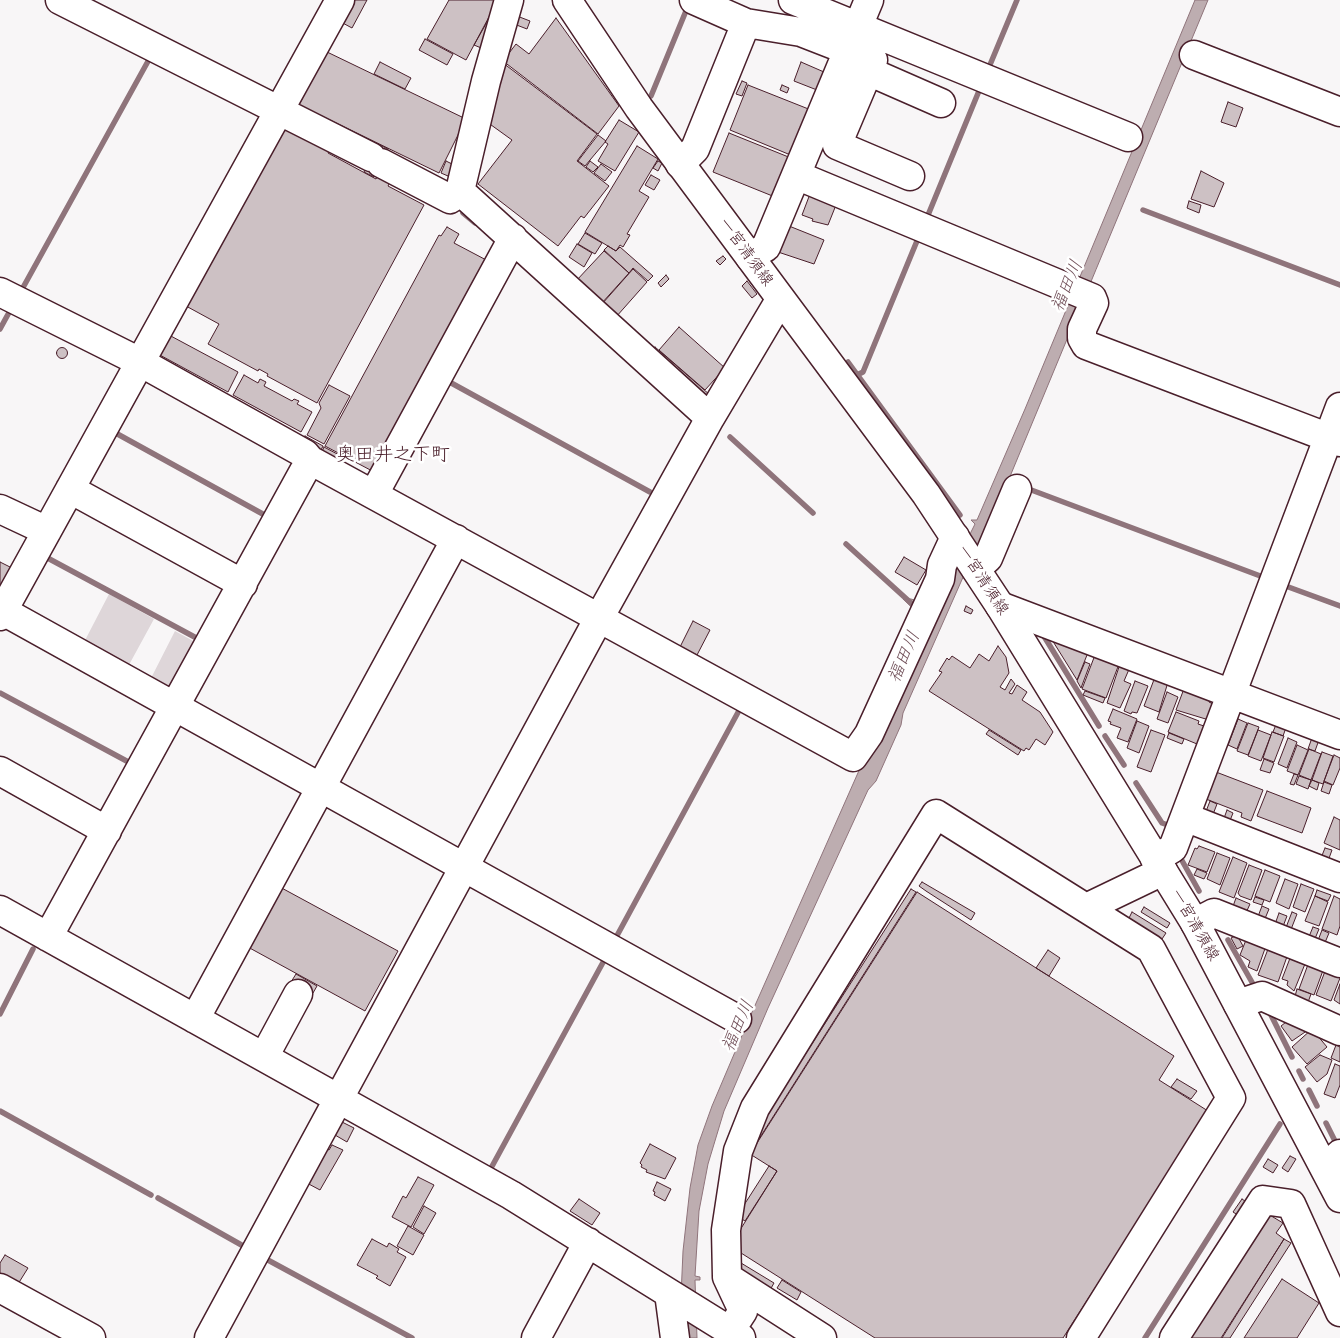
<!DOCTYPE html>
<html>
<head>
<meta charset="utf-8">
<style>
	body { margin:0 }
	canvas { display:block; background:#f8f6f7 }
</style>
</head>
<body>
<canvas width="1340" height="1338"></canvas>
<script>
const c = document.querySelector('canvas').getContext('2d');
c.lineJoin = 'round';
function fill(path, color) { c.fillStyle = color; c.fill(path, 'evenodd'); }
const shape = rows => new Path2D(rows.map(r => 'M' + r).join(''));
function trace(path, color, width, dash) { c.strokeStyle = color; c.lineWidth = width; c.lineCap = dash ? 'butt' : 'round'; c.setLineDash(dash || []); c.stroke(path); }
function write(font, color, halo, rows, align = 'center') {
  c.font = font + ' "Comic Neue","Klee One",sans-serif'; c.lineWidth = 5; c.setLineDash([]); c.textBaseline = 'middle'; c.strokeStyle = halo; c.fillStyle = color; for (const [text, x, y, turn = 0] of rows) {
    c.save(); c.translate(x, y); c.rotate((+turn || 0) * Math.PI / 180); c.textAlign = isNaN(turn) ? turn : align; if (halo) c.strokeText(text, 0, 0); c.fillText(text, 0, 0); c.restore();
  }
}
const green = shape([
	[109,594,154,619,124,674,80,650],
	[175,631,197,643,167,697,147,686]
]);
const water = shape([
	[1195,0,1208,0,984,539,964,575,903,713,901,725,876,781,868,790,768,1008,724,1111,708,1164,699,1211,695,1276,700,1277,700,1280,695,1280,697,1338,684,1338,681,1296,683,1251,690,1188,698,1145,712,1106,749,1019,861,766,928,623,903,599,911,599,921,602,970,534,975,524,971,520,977,520,1025,409,1195,0]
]);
const stream = shape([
	[987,72,1017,0],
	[651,96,688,6],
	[1143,210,1340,285],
	[463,213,475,223],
	[926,220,981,86],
	[20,293,152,54],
	[0,329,12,307],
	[848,362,960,515],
	[857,375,863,372,919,236],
	[444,379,650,492],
	[112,431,270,518],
	[730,437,813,513],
	[1026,488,1263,577],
	[846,544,911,603],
	[42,555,202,641],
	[1283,585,1340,606],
	[1042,633,1099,726],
	[0,693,134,765],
	[1105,736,1124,765],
	[1136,783,1162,823,1168,825],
	[1180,857,1199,891],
	[1228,940,1253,984],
	[613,943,742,705],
	[1269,1011,1292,1057],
	[0,1014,33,949],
	[1299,1071,1303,1079],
	[1309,1090,1317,1106],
	[0,1111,151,1195],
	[1326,1123,1336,1143],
	[490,1170,607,955],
	[158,1198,245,1247],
	[266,1259,412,1338],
	[1145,1338,1280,1124]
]);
const building = shape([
	[350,0,367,0,352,28,339,21,350,0],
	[449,0,498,0,466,60,427,39,449,0],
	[495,8,486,50,474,45,495,8],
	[517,16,530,21,527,29,514,24,517,16],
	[556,18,619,106,598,134,503,61,516,44,529,54,556,18],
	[425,39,453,54,447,65,419,50,425,39],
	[325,51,466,119,439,173,299,105,325,51],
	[380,62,411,78,405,89,374,74,380,62],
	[801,62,824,72,817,90,794,81,801,62],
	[503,63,597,134,577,161,609,186,584,218,581,216,558,246,478,184,512,140,487,122,503,63],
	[742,81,747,83,742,96,736,94,742,81],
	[748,85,811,110,793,156,730,130,748,85],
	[782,85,789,88,787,93,780,90,782,85],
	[1228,102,1243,108,1236,127,1221,122,1228,102],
	[287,119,333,144,328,153,376,179,381,169,393,176,388,186,424,205,317,403,267,376,268,374,259,369,258,371,208,344,219,324,186,306,287,119],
	[619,120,639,132,615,171,598,161,608,144,605,142,619,120],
	[729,133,791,158,775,197,713,172,729,133],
	[598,135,606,141,585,166,578,161,598,135],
	[378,144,388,149,374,177,364,172,378,144],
	[637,146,658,159,639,191,649,197,627,234,630,235,623,247,620,245,616,251,585,232,637,146],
	[446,161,454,165,448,176,441,173,446,161],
	[590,161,598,167,593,172,586,167,590,161],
	[658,161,662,163,658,171,653,168,658,161],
	[601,164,612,172,605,181,594,173,601,164],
	[1201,171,1224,183,1214,207,1191,199,1201,171],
	[651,175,660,180,654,190,645,185,651,175],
	[810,194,836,205,828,225,812,221,813,219,802,215,810,194],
	[1189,201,1201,205,1199,213,1187,208,1189,201],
	[789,226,824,240,814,264,778,252,789,226],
	[447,227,459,234,454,243,490,262,376,473,325,446,439,235,441,236,447,227],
	[585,233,602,243,595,254,578,244,585,233],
	[577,244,592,253,584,267,569,257,577,244],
	[608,246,616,251,620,247,653,276,648,281,633,268,629,273,604,250,608,246],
	[604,251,629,273,601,304,576,281,604,251],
	[723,256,726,259,720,265,716,261,723,256],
	[633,269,647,282,616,317,602,304,633,269],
	[666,275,669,279,661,287,658,283,666,275],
	[747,281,757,294,752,298,742,286,747,281],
	[679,327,725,368,705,390,659,350,679,327],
	[169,335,238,372,228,392,158,354,169,335],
	[655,347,710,395,706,400,650,351,655,347],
	'56.5 353a5.5 5.5 0 1 1 11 0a5.5 5.5 0 1 1-11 0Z',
	[244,375,258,383,260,379,266,382,264,386,292,401,294,399,299,401,297,404,312,412,301,432,233,395,244,375],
	[329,385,350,396,324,444,307,435,321,408,319,403,329,385],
	[305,436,323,446,320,452,301,443,305,436],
	[324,447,343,457,339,464,321,454,324,447],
	[904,557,926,570,917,585,895,572,904,557],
	[0,562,12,568,0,587,0,562],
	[966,606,973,610,971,614,964,611,966,606],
	[693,621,710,630,697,655,680,647,693,621],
	[1049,635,1089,650,1077,680,1049,635],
	[998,646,1006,657,1009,673,1000,687,1005,690,1011,679,1015,684,1009,693,1012,694,1017,685,1027,692,1022,700,1040,712,1053,732,1045,745,1036,739,1029,750,1026,748,1024,751,929,691,942,672,939,671,947,658,949,660,952,656,970,668,979,654,989,661,998,646],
	[1095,655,1119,664,1106,698,1082,689,1095,655],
	[1085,662,1090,664,1081,688,1077,681,1085,662],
	[1120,664,1130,667,1124,681,1131,684,1120,708,1107,703,1120,664],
	[1155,677,1168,682,1159,712,1144,706,1155,677],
	[1135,681,1148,686,1137,713,1132,712,1131,714,1124,711,1135,681],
	[1185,686,1211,696,1209,702,1215,705,1209,720,1176,710,1185,686],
	[1085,691,1105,698,1103,703,1083,695,1085,691],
	[1167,692,1178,697,1168,723,1157,719,1167,692],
	[1113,709,1137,719,1128,742,1117,738,1121,728,1110,724,1111,722,1108,721,1113,709],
	[1176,712,1199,721,1198,724,1204,726,1197,744,1168,732,1176,712],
	[1238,719,1247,723,1237,749,1228,745,1238,719],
	[1137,721,1149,726,1139,753,1127,748,1137,721],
	[1277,722,1287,725,1283,736,1273,732,1277,722],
	[1248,723,1259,727,1248,755,1237,751,1248,723],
	[989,730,1021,750,1018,755,986,734,989,730],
	[1151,730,1165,735,1151,772,1137,767,1151,730],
	[1258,730,1271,735,1261,761,1248,756,1258,730],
	[1272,732,1284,736,1274,762,1263,758,1272,732],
	[1169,733,1184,739,1182,744,1167,738,1169,733],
	[1313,735,1320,737,1315,751,1308,749,1313,735],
	[1288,738,1297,742,1287,768,1278,764,1288,738],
	[1297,745,1308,750,1298,775,1287,771,1297,745],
	[1309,749,1321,754,1311,780,1299,775,1309,749],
	[1322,752,1333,756,1323,784,1312,780,1322,752],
	[1334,755,1340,758,1340,768,1333,785,1324,781,1334,755],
	[1264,759,1274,763,1270,773,1260,770,1264,759],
	[1216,772,1263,790,1251,821,1241,817,1242,813,1206,799,1216,772],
	[1294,774,1298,775,1294,785,1290,784,1294,774],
	[1299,776,1311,780,1308,789,1296,784,1299,776],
	[1312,780,1319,783,1317,790,1309,786,1312,780],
	[1324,782,1332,785,1329,794,1321,791,1324,782],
	[1267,791,1311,808,1302,833,1257,816,1267,791],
	[1210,801,1217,804,1212,817,1205,814,1210,801],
	[1227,810,1233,813,1229,823,1223,821,1227,810],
	[1334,817,1340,820,1340,850,1324,843,1334,817],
	[1199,846,1215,852,1207,872,1188,865,1195,848,1197,849,1199,846],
	[1325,848,1332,850,1328,861,1321,858,1325,848],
	[1217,853,1230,858,1220,885,1207,879,1217,853],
	[1233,857,1247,863,1234,898,1219,892,1233,857],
	[1249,865,1262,870,1251,900,1240,896,1238,893,1249,865],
	[1197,869,1207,873,1204,879,1194,875,1197,869],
	[1265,870,1280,876,1270,902,1255,896,1265,870],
	[1285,879,1298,884,1289,909,1276,903,1285,879],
	[922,882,975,913,971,920,926,891,919,886,922,882],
	[1301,884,1314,889,1305,912,1293,907,1301,884],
	[278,886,398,951,365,1011,246,946,278,886],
	[911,889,916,892,750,1153,744,1150,911,889],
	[1317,890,1331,895,1328,901,1315,896,1317,890],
	[917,892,1174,1056,1159,1080,1208,1111,1063,1338,875,1338,730,1246,777,1171,750,1154,917,892],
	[1315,896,1328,902,1319,926,1305,921,1315,896],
	[1334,896,1340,899,1340,926,1337,935,1322,929,1334,896],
	[1255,897,1264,900,1262,905,1253,902,1255,897],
	[1236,898,1250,904,1245,915,1232,909,1236,898],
	[1262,906,1269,909,1264,921,1257,919,1262,906],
	[1144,907,1170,923,1167,928,1141,912,1144,907],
	[1132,912,1166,933,1162,939,1129,918,1132,912],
	[1292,912,1297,914,1290,932,1285,930,1292,912],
	[1279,913,1287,916,1282,929,1274,927,1279,913],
	[1313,927,1319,929,1314,941,1308,939,1313,927],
	[1322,930,1329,933,1324,945,1317,943,1322,930],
	[1237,935,1243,946,1237,949,1231,938,1237,935],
	[1248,935,1267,943,1257,971,1248,967,1250,961,1240,955,1248,935],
	[1270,944,1289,951,1278,982,1258,975,1270,944],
	[1048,950,1060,958,1049,976,1036,968,1048,950],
	[1292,953,1307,959,1294,991,1287,985,1288,981,1282,979,1292,953],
	[1310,959,1325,965,1314,995,1299,989,1310,959],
	[1327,966,1340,971,1340,978,1331,1001,1316,995,1327,966],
	[296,974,317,986,313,993,291,982,296,974],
	[1340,984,1340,1004,1334,1000,1340,984],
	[1297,989,1311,994,1307,1005,1294,1000,1297,989],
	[1290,1019,1308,1030,1292,1041,1281,1026,1290,1019],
	[1312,1029,1327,1047,1307,1064,1292,1047,1312,1029],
	[1336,1045,1340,1047,1340,1062,1331,1058,1336,1045],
	[1320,1055,1332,1060,1327,1074,1317,1082,1305,1067,1320,1055],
	[1335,1064,1340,1066,1340,1085,1335,1098,1324,1094,1335,1064],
	[1177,1079,1197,1091,1191,1099,1171,1087,1177,1079],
	[342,1122,354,1128,347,1142,335,1135,342,1122],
	[650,1144,676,1158,665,1179,646,1172,647,1170,641,1167,642,1165,640,1163,650,1144],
	[332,1145,343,1150,320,1190,305,1182,322,1146,329,1150,332,1145],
	[1290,1156,1296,1159,1288,1172,1282,1168,1290,1156],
	[1268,1159,1278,1165,1273,1173,1263,1167,1268,1159],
	[769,1166,777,1171,745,1221,737,1216,769,1166],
	[418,1177,434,1185,411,1227,392,1217,403,1196,406,1198,418,1177],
	[657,1182,671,1189,665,1201,654,1195,655,1192,653,1191,657,1182],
	[579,1199,600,1213,592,1225,570,1211,579,1199],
	[1242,1199,1252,1206,1244,1219,1233,1212,1242,1199],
	[424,1206,436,1213,424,1234,413,1227,424,1206],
	[1268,1214,1283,1223,1276,1233,1284,1239,1221,1338,1187,1338,1268,1214],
	[408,1226,424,1235,413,1255,397,1246,408,1226],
	[372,1239,387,1247,389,1243,399,1249,397,1252,406,1257,390,1286,376,1278,378,1276,357,1265,372,1239],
	[1284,1239,1291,1243,1230,1338,1222,1338,1284,1239],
	[5,1255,28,1268,18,1284,0,1275,0,1263,5,1255],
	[741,1263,774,1283,770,1290,737,1269,741,1263],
	[1282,1279,1319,1303,1297,1338,1244,1338,1282,1279],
	[782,1280,801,1292,797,1300,777,1288,782,1280]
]);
const minor = shape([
	[60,0,371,157],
	[694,0,746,23,801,32,873,60,837,145,910,176],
	[793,0,1128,137],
	[1194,55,1340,112],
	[868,71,941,103],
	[381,163,450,199,460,191,710,418],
	[680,164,695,149,746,23],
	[796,175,1092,298,1094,303,1082,329,1082,338,1086,345,1340,442],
	[460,191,486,81,509,0],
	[750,257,766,247,869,0],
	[0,292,140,362,305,454,310,460,853,757,869,734,940,579,942,565,955,537],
	[70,489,243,584],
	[374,494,513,238],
	[0,509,47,531],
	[976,569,988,558,1017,489],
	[1000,606,1340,735],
	[3,611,737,1019],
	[0,616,340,0],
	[0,771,107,831],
	[1185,817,1340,878],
	[1155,859,1173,848,1340,407],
	[1086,908,1163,871],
	[0,910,511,1195,741,1338],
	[1195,923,1214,913,1340,963],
	[48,937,310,460],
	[1238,1004,1262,996,1340,1031],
	[195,1019,456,539],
	[264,1057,298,994],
	[1325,1168,1340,1154],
	[727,1277,822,1338],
	[0,1288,91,1338],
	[669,1293,675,1338],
	[730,1331,743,1311,727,1277,726,1230,738,1151,755,1108,936,814,1151,949,1231,1098,1081,1338],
	[209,1338,599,618,710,418,780,300],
	[536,1338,588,1242],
	[1174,1338,1263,1200,1291,1204,1340,1312]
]);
const major = shape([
	[567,0,639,108,926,494,1000,606,1195,923,1340,1198]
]);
const streetNames = [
	["一宮清須線",746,252,54],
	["一宮清須線",983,580,57],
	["一宮清須線",1195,925,60]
];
const waterNames = [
	["福田川",1067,286,-67],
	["福田川",904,657,-66],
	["福田川",738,1026,-66]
];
const quarterNames = [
	["奥田井之下町",393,455]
];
fill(green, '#ded6d9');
fill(water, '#bdadb0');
trace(water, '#8f747b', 1);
trace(stream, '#8f747b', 5.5);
fill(building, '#cdc1c4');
trace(building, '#4a1f2b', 1);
trace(minor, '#4a1f2b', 31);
trace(major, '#4a1f2b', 31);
trace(minor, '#fff', 28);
trace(major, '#fff', 28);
write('16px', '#4a1f2b', '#fff', streetNames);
write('italic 18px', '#72515a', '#fff', waterNames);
write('19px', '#4a1f2b', '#fff', quarterNames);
</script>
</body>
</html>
